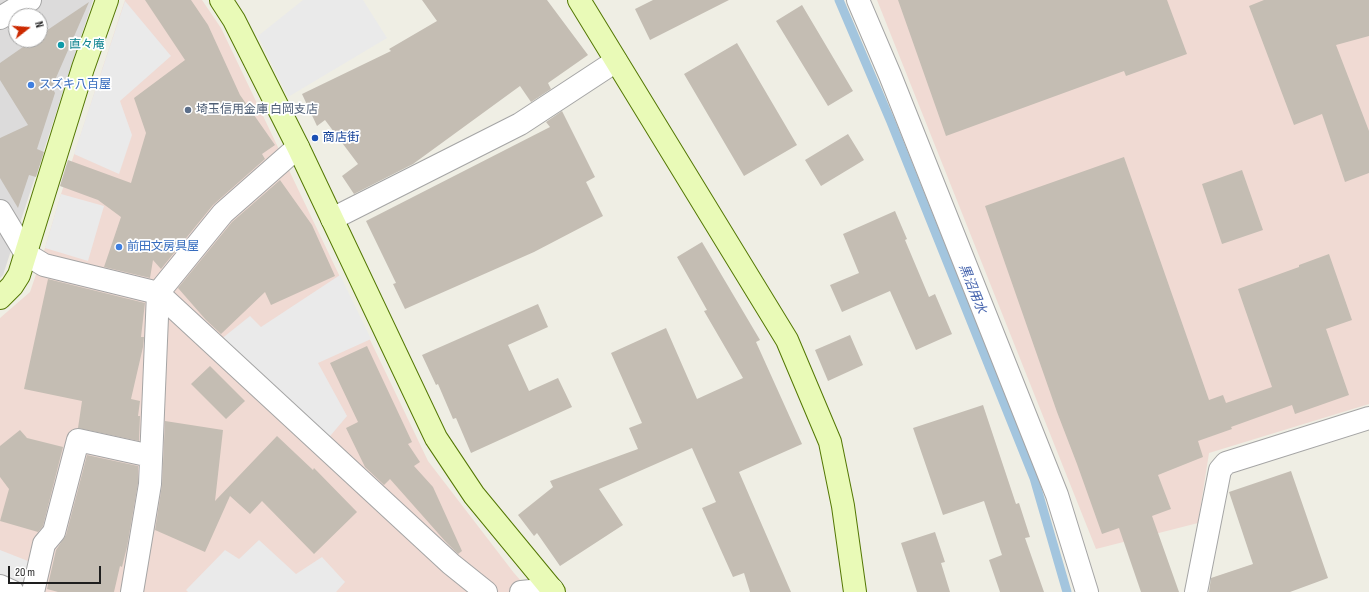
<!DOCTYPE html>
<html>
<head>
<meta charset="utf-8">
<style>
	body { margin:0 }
	#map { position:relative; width:1369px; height:592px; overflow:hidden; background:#efeee4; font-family:"Sofia Sans Condensed",sans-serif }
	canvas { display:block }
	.north { position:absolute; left:8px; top:8px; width:40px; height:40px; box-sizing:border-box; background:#fff; border:1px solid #a5a5a5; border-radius:50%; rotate:73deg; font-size:11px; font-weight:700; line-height:16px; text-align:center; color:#1e1e1e }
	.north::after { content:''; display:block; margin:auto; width:14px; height:18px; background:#cc2900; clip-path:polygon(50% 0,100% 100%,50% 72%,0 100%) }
	.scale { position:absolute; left:8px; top:566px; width:93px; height:18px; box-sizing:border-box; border:2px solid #1e1e1e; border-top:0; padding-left:5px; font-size:12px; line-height:14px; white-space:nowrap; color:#1e1e1e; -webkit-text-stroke:3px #fff; paint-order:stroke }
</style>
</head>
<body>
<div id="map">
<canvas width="1369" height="592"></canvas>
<div class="north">N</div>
<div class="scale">20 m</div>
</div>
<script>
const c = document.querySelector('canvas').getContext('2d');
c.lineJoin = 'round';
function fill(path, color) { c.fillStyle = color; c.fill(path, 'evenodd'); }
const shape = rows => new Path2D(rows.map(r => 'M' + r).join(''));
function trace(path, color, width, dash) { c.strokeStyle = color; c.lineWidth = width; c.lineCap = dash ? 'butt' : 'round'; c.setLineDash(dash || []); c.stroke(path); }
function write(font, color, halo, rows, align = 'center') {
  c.font = font + ' "Sofia Sans Condensed","Noto Sans JP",sans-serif'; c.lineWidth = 3.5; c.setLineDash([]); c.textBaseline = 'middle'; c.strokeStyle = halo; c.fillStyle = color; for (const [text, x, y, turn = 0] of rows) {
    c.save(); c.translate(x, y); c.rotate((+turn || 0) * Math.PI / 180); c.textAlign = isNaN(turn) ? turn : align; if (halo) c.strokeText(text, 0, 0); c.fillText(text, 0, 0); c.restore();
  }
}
const residential = shape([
	[0,0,93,0,3,275,0,278],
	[16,16,40,16,40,40,16,40]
]);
const commercial = shape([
	[125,0,202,0,221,28,428,461,514,573,531,592,0,592,0,318,30,292,45,248,61,194],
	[877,0,1369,0,1369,404,1209,453,1198,523,1096,549]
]);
const parking = shape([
	[303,0,363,0,387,38,288,97,258,36],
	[125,1,171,56,120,101,132,135,119,174,74,154],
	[61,194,104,206,88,261,45,248],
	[340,275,371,339,318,363,347,416,326,441,220,340,250,316,261,327],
	[259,540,296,574,322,557,345,582,336,592,188,592,186,590,225,550,239,559],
	[0,550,33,563,25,592,0,582]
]);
const stream = shape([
	[839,0,891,122,1034,478,1067,592]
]);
const building = shape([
	[145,0,191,0,208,25,240,95,275,145,262,154,265,159,213,205,161,269,153,260,150,278,104,267,121,217,98,200,60,186,68,160,131,183,146,133,134,98,185,60],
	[422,0,547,0,588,55,548,83,551,89,531,102,520,86,413,164,354,194,342,176,358,164,325,120,317,126,302,94,391,51,389,49,437,21],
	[653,0,729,0,650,40,635,9],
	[898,0,1167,0,1187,54,1126,76,1124,71,946,136],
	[1264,0,1369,0,1369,36,1336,45,1369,131,1369,173,1345,182,1322,114,1294,125,1249,6],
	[89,2,52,87,55,93,37,149,44,152,36,177,29,175,18,208,0,178,0,138,28,125,0,80,0,63,33,40,40,40,40,35],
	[802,5,853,91,828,106,776,21],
	[737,43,797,145,744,176,684,74],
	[562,111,595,177,586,182,603,216,534,252,405,309,393,284,396,283,366,221,550,127,546,122],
	[848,134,864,160,821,186,805,160],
	[1124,157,1209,400,1223,395,1226,403,1272,387,1238,289,1299,267,1299,265,1329,254,1352,320,1326,329,1349,395,1295,414,1292,405,1231,427,1232,429,1198,441,1203,457,1158,475,1171,509,1152,516,1179,592,1141,592,1119,528,1102,534,1077,464,1057,412,985,206],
	[1242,170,1263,230,1222,244,1202,184],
	[280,180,312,225,335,276,271,305,265,292,221,334,206,320,178,288,232,222],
	[895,211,907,239,905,240,929,297,935,294,952,334,916,350,890,291,842,312,830,285,859,273,843,234],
	[702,242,760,340,756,342,802,444,739,472,791,592,750,592,744,573,733,577,702,508,716,502,692,448,599,489,623,525,560,566,537,533,534,536,518,515,553,487,550,481,638,449,629,428,642,423,611,353,666,328,697,399,743,378,704,311,707,310,677,257],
	[48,279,145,303,141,337,144,337,143,347,131,399,140,401,138,416,140,416,139,441,78,428,82,401,24,389],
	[538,304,548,327,508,345,529,391,558,378,572,407,471,453,456,418,453,419,438,384,436,385,422,355],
	[850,335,863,365,828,381,815,350],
	[367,346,412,442,408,444,420,462,414,466,433,487,462,551,458,554,445,541,390,479,384,485,365,467,346,428,358,422,330,363],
	[210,366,245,401,226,419,191,384],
	[983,405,1016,504,1019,503,1030,537,1025,538,1044,592,1000,592,989,560,1002,555,984,501,943,515,913,428],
	[165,421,223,430,215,501,277,436,313,470,314,468,357,512,314,554,262,501,250,514,230,496,205,552,155,530,162,485],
	[20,430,27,438,63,447,43,526,38,532,0,521,9,489,0,477,0,446],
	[87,455,138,466,138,483,127,547,122,567,120,566,114,592,58,592,47,589,56,550,66,535],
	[1291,471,1328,578,1290,592,1209,592,1211,578,1253,564,1229,492],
	[935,532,945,562,941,563,950,592,917,592,901,543]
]);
const street = shape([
	[858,0,890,75,1057,495,1087,592],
	[0,18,30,0],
	[0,211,26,254,44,265,158,293,451,564,486,592],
	[332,219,520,124,616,61],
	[0,586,13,592],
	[33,592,44,544,54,532,78,440,151,456],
	[132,592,150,484,158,293,223,213,298,147],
	[521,592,552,589],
	[1196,592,1220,470,1226,463,1369,418]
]);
const secondary = shape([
	[221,0,234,20,298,147,436,438,474,495,554,592],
	[579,0,787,340,830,442,843,506,855,592],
	[0,298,12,286,19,275,83,68,107,0]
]);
const markers = [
	[61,45,4,"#0f9aa8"],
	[31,85,4,"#3f7fe0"],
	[188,110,4,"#5c6f8a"],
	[315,138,4,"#1a4fb4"],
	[119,247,4,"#3f7fe0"]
];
const cultureNames = [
	["直々庵",69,45]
];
const shopNames = [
	["スズキ八百屋",39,85],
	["前田文房具屋",127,247]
];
const serviceNames = [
	["埼玉信用金庫 白岡支店",196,110]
];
const transitNames = [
	["商店街",323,138]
];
const waterNames = [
	["黒沼用水",972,289,68]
];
fill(residential, '#dcdbdb');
fill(commercial, '#f0dad3');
fill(parking, '#eaeaea');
trace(stream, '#a3c5de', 9);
fill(building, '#c4bdb3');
trace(street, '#a5a5a5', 24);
trace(secondary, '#537703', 24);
trace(street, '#fff', 22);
trace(secondary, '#e9fab7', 22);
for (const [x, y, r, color] of markers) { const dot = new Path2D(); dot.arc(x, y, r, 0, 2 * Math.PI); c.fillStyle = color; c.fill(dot); trace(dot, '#fff', 1.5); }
write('12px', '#0d838f', '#fff', cultureNames, 'left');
write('12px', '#366cbe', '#fff', shopNames, 'left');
write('12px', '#4e5e75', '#fff', serviceNames, 'left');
write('12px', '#164399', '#fff', transitNames, 'left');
write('italic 13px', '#4967af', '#fff', waterNames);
</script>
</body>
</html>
